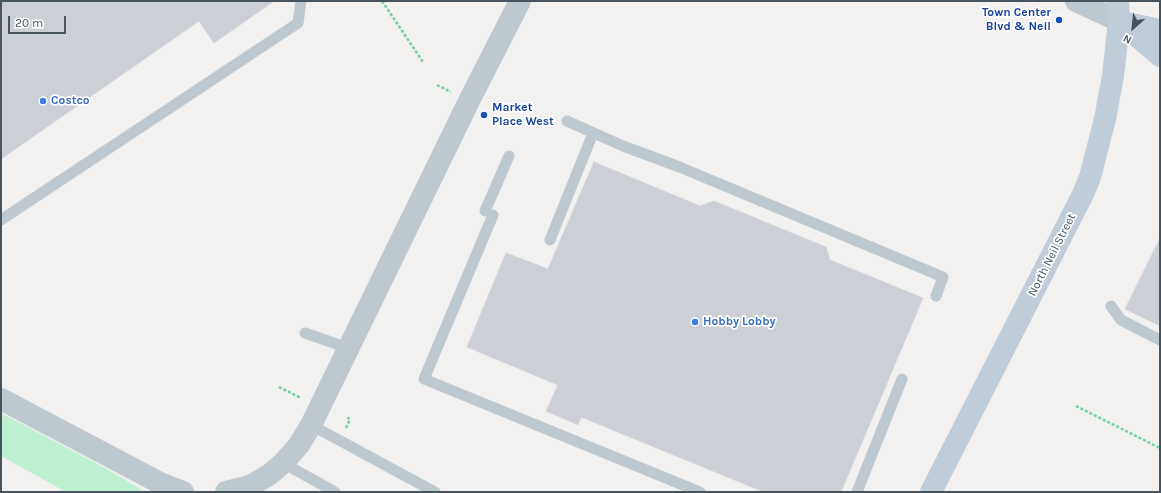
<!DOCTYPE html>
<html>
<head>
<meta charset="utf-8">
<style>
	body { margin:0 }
	#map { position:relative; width:1161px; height:493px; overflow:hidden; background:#f3f0f0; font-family:Karla,sans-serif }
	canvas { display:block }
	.frame { position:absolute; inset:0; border:2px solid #47545e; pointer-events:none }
	.north { position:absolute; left:1113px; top:8px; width:40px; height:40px; -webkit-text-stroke:3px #fff; paint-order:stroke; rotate:207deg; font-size:11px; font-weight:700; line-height:16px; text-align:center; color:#47545e }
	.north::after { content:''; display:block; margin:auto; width:14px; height:18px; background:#47545e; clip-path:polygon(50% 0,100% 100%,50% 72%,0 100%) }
	.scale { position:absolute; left:8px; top:16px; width:58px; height:18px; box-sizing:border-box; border:2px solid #47545e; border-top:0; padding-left:5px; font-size:12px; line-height:14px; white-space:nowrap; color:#47545e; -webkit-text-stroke:3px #fff; paint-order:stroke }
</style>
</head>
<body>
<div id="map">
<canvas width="1161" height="493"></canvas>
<div class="frame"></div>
<div class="north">N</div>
<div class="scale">20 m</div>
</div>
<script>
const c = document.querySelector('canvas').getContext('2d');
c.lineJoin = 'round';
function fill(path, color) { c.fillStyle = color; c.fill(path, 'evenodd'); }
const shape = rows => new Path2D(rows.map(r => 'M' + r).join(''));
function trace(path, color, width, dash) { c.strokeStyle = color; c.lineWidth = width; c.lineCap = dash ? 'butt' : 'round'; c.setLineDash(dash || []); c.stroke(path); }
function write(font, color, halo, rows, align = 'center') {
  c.font = font + ' Karla,sans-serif'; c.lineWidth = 3.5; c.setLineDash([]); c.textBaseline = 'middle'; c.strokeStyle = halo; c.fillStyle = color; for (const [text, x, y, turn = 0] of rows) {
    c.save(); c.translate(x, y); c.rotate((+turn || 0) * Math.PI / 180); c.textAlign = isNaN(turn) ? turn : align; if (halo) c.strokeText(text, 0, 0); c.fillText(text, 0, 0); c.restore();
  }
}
const green = shape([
	[1,413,107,469,145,492,66,492,1,456]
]);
const building = shape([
	[1,1,274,1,214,43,199,21,1,159,1,1],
	[594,162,700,206,714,201,826,247,830,260,923,298,841,492,764,492,581,417,578,425,546,411,558,385,467,347,506,253,548,269,594,162],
	[1160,238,1160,326,1125,309,1160,238]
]);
const path = shape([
	[382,1,423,62],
	[437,85,451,92],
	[279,387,301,398],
	[1076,406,1160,448],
	[346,428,350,419,346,417]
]);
const service = shape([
	[567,121,623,146,677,166,943,277,936,296],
	[485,211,509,156],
	[493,215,424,379,700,492],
	[1,220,298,23,301,1],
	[550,240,593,133],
	[1111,306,1121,320,1160,340],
	[305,333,348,348],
	[311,425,435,492],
	[283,463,335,492],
	[857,492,902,379]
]);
const minor = shape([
	[1076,1,1119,21]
]);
const tertiary = shape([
	[1,399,160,483,183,492],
	[226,492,250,486,269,475,283,463,299,445,311,425,469,101,520,1]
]);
const secondary = shape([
	[1119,21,1160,56],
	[1122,22,1160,30],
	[931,492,1083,194,1090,177,1105,119,1113,76,1119,21,1118,1]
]);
const markers = [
	[1059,20,4,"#1a4fb4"],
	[43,101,4,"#3f7fe0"],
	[484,115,4,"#1a4fb4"],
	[695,322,4,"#3f7fe0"]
];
const transitNames = [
	["Town Center",1051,13],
	["Blvd & Neil",1051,27],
	["Market",492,108,"left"],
	["Place West",492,122,"left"]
];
const shopNames = [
	["Costco",51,101],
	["Hobby Lobby",703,322]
];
const streetNames = [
	["North Neil Street",1052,255,-63]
];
fill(green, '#bef1d1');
fill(building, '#cccfd5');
trace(building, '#d4d6dc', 1);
trace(path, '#75d0a2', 2.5, [3, 2]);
trace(service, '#bec8cf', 11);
trace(minor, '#bec8cf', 22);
trace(tertiary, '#bec8cf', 22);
trace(secondary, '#c0ccd7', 22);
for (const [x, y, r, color] of markers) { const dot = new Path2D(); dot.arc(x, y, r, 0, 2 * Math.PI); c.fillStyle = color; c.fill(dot); trace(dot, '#fff', 1.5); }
write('bold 12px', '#164399', '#fff', transitNames, 'right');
write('bold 12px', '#366cbe', '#fff', shopNames, 'left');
write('12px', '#47545e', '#fff', streetNames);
</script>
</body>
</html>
